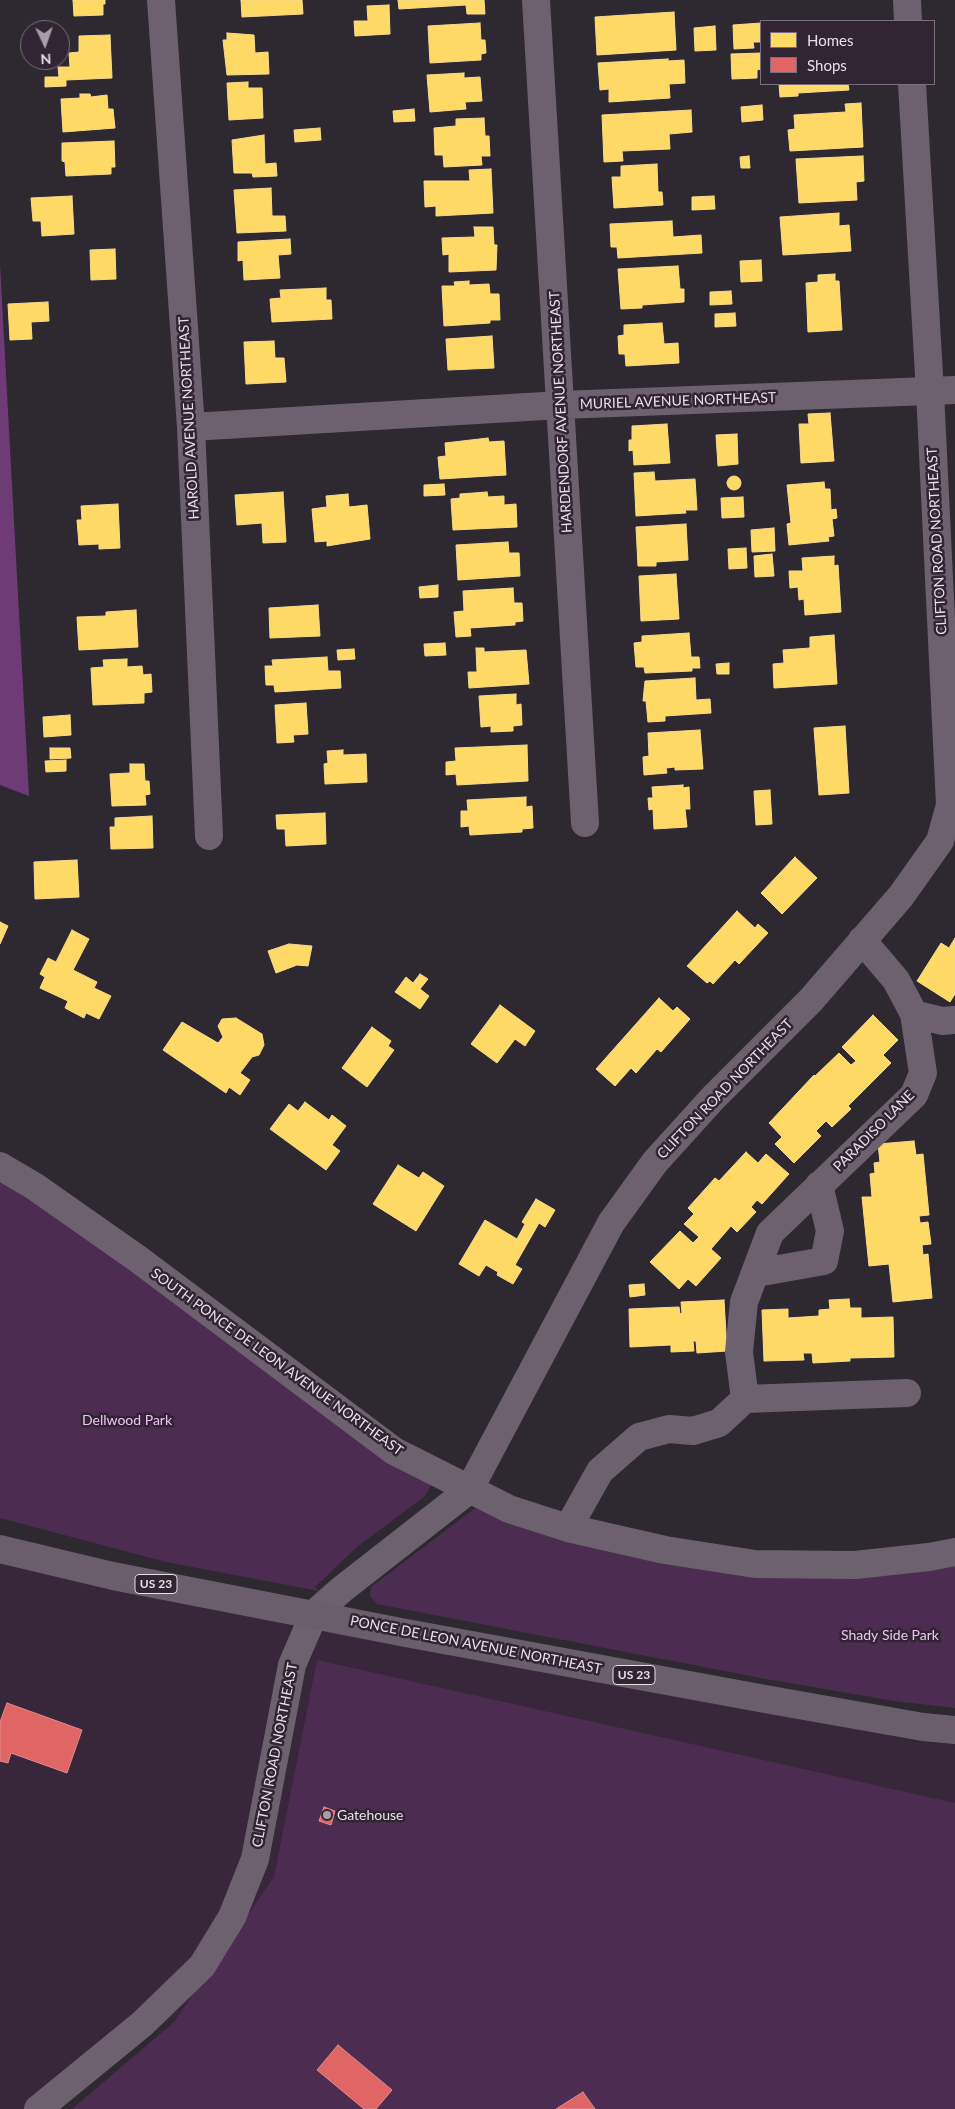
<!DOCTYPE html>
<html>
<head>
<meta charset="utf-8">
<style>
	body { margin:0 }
	#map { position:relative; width:955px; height:2109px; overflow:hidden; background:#2e2830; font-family:Lato,sans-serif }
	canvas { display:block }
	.legend { position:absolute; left:760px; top:20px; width:175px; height:65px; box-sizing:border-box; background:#312433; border:1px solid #7a6f7c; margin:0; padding:6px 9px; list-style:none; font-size:15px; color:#e8dfe9 }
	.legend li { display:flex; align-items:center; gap:10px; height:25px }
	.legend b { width:25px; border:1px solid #7a6f7c }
	.north { position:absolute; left:20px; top:20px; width:50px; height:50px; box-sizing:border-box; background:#312433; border:1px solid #7a6f7c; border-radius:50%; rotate:177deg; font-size:14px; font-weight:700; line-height:20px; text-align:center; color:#e8dfe9 }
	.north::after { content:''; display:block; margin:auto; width:18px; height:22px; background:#a79fa8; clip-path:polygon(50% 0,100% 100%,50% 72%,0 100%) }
</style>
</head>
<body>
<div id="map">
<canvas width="955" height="2109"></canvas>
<ul class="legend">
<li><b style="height:14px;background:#ffd966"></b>Homes</li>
<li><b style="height:14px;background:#e06666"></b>Shops</li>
</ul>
<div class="north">N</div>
</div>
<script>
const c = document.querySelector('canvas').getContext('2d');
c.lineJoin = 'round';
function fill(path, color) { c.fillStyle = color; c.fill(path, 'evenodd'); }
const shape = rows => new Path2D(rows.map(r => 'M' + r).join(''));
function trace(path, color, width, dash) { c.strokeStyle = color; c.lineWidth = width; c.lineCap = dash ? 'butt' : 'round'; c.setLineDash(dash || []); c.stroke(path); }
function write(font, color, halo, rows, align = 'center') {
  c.font = font + ' Lato,sans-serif'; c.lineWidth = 5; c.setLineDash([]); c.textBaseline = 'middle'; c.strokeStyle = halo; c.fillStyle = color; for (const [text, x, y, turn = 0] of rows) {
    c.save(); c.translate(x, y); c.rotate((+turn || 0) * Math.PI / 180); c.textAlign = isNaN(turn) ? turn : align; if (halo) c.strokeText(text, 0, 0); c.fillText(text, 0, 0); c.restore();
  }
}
const built = shape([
	[0,1547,918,1742,955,1745,955,2109,224,2001,151,2028,58,2109,0,2109]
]);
const green = shape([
	[0,1179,433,1482,425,1496,357,1547,315,1587,319,1591,166,1562,0,1518],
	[483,1506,659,1561,955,1565,955,1708,894,1701,766,1679,377,1604,370,1596,371,1587,474,1509],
	[317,1660,955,1803,955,2109,72,2109,174,2022,274,1877]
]);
const forest = shape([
	[0,265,29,796,0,785]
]);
const homes = shape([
	[73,0,105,0,105,4,103,4,103,15,74,16,73,0],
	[241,0,302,0,303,14,242,17,241,0],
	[398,0,484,0,485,14,467,14,466,5,399,9,398,0],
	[389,5,390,34,355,36,354,21,368,21,367,6,389,5],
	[674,12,676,50,597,55,595,17,674,12],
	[480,23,481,40,485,40,486,53,481,54,481,60,430,63,428,26,480,23],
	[761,23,761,42,753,42,754,48,734,49,733,25,761,23],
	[715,26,716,50,695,51,694,28,715,26],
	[227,33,254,35,255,53,268,52,269,74,227,75,223,40,227,40,227,33],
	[110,35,112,78,66,80,66,86,45,87,45,77,59,77,58,67,70,67,69,53,79,52,79,36,110,35],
	[761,53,761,69,757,70,757,78,732,79,731,54,761,53],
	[668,59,668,61,684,60,685,83,669,84,670,98,609,102,609,89,600,90,598,63,668,59],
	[464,73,464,78,480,77,482,101,465,102,466,109,430,112,427,75,464,73],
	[248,82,248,88,262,88,263,118,229,120,227,83,248,82],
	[779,84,848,84,849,90,798,93,798,96,780,97,779,84],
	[80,94,90,94,91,97,107,95,108,109,113,109,115,128,63,132,61,99,80,98,80,94],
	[861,103,863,147,790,151,788,130,795,129,794,115,846,112,845,104,861,103],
	[762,105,763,120,742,122,741,107,762,105],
	[414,109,415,121,394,122,393,111,414,109],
	[691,110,692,132,669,134,670,149,622,151,623,161,604,162,602,115,691,110],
	[484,118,485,136,489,136,490,156,481,156,482,165,444,167,443,155,435,155,434,128,456,126,456,119,484,118],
	[320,128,321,140,295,142,294,130,320,128],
	[264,135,265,164,276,163,277,176,253,177,252,173,234,173,232,140,264,135],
	[114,141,115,167,111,167,111,174,66,176,65,162,62,161,62,143,114,141],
	[749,156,750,168,741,168,740,157,749,156],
	[863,156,864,181,856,182,857,200,799,203,796,159,863,156],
	[657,164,658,192,662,192,663,205,614,208,612,177,621,177,621,166,657,164],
	[491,169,493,213,436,216,436,206,425,207,424,181,470,181,469,170,491,169],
	[271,188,272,216,285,216,286,231,237,233,234,190,271,188],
	[72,196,74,234,42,236,41,221,33,221,31,198,72,196],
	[714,196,715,209,692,210,692,197,714,196],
	[839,213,839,226,849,225,851,251,783,255,780,217,839,213],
	[672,221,673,237,701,235,702,253,618,258,617,247,611,247,610,224,672,221],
	[474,227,493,227,494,245,497,245,496,270,449,272,449,254,443,255,442,238,475,237,474,227],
	[290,239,291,254,278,255,280,278,244,280,243,260,238,261,238,242,290,239],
	[115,249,116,279,91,280,90,250,115,249],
	[761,260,762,281,741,282,740,261,761,260],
	[678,266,680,289,684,289,684,302,642,305,642,308,621,309,618,269,678,266],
	[835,274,835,281,839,281,842,330,808,332,806,283,818,282,818,275,835,274],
	[469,281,469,285,489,284,490,294,499,294,500,320,490,320,490,323,444,326,442,286,455,286,454,282,469,281],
	[326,288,326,300,331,300,332,319,272,322,270,299,281,298,280,290,326,288],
	[731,291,732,304,710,305,710,292,731,291],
	[48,302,49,321,31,322,32,339,10,340,8,304,48,302],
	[735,313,736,326,715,327,715,314,735,313],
	[662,323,664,344,678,343,679,363,626,366,625,354,619,354,618,336,624,335,624,325,662,323],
	[492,336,494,368,448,370,446,339,492,336],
	[274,341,275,358,284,358,286,382,246,384,244,342,274,341],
	[830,413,834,461,801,463,799,424,809,424,808,414,830,413],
	[667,424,670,463,634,465,633,450,629,451,629,440,632,440,632,426,667,424],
	[737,434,738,464,718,466,716,435,737,434],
	[488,438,489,442,504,441,506,475,440,479,438,457,446,456,445,443,488,438],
	[654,472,655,481,695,479,697,510,685,510,686,513,636,516,634,473,654,472],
	'727 483a7 7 0 1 1 14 0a7 7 0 1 1-14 0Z',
	[824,482,825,489,830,489,831,510,836,509,837,518,832,519,834,536,828,537,829,541,789,545,787,524,791,523,787,485,824,482],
	[444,484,445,495,424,496,424,485,444,484],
	[283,492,286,542,263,543,262,523,237,525,235,495,283,492],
	[487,492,488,497,504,496,504,505,516,504,517,527,453,530,451,499,460,498,460,494,487,492],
	[348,494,349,507,367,505,370,539,327,546,327,541,315,542,312,509,327,507,326,496,348,494],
	[743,497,744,517,722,518,721,498,743,497],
	[118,504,120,548,99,549,99,544,79,545,77,520,82,520,81,506,118,504],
	[686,524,688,560,656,562,656,566,638,566,636,527,686,524],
	[774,528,775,551,752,552,751,530,774,528],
	[508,542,509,553,519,553,520,576,458,580,456,545,508,542],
	[746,548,747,568,729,569,728,549,746,548],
	[772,554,774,576,755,577,754,556,772,554],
	[834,556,834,566,838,565,841,612,805,615,804,599,799,600,798,587,790,588,789,571,803,571,802,558,834,556],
	[676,574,679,619,641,621,639,576,676,574],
	[438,585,438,597,420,598,419,587,438,585],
	[513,588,514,603,522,603,523,621,515,622,515,625,470,628,471,636,456,637,454,612,464,611,463,591,513,588],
	[318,605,320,636,270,638,269,608,318,605],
	[136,610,138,647,79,650,77,617,106,616,106,612,136,610],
	[689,633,691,657,699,657,700,668,692,668,692,671,645,673,644,667,636,667,634,643,642,642,642,636,689,633],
	[834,635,837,684,774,688,773,664,784,663,783,650,810,648,810,637,834,635],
	[445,643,446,655,425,656,424,644,445,643],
	[476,648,484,648,484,652,526,650,529,684,469,688,468,672,477,672,476,648],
	[354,649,355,659,338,660,337,650,354,649],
	[327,657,328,671,340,671,341,688,275,692,274,685,266,685,265,666,273,666,272,660,327,657],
	[127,659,127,667,142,666,143,675,151,674,152,692,144,693,144,703,93,705,91,668,104,667,103,660,127,659],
	[729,663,729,674,717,674,716,664,729,663],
	[695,678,696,700,710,699,711,713,665,716,665,721,648,722,646,701,643,701,645,681,695,678],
	[516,694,516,705,521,704,522,725,513,726,513,731,491,732,491,726,481,727,479,696,516,694],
	[306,703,308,734,293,735,294,742,277,743,275,705,306,703],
	[70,715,71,735,44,737,43,717,70,715],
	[845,726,849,793,819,795,814,728,845,726],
	[700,730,703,769,675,770,675,767,666,768,667,773,644,775,643,757,649,756,648,733,700,730],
	[527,745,528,781,457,785,456,774,446,775,446,762,456,761,455,748,527,745],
	[50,748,70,748,71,758,50,759,50,748],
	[343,750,343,755,366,754,367,782,325,784,324,764,328,763,327,751,343,750],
	[66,760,66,771,46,772,45,761,66,760],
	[130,764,144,764,145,781,149,781,150,794,145,795,146,805,112,806,110,774,130,773,130,764],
	[683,785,683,788,689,787,690,809,685,809,687,827,654,829,653,809,649,810,648,798,653,798,652,787,683,785],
	[770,790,772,824,756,825,754,791,770,790],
	[526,797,526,807,532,806,533,828,522,829,522,832,470,835,469,826,461,827,461,811,468,811,467,800,526,797],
	[325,813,326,844,286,846,285,829,277,829,276,815,325,813],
	[152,816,153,848,111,849,110,827,115,827,115,818,152,816],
	[795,857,817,878,782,914,761,893,795,857],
	[77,860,79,897,35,899,34,862,77,860],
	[737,911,755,928,758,924,768,933,739,964,735,960,713,984,710,981,707,983,687,966,737,911],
	[0,922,8,926,0,944,0,922],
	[72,930,89,939,73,970,97,982,94,988,111,996,99,1019,86,1013,84,1018,65,1008,68,1001,40,988,45,977,40,974,48,958,56,962,72,930],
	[955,938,955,994,950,1002,917,981,941,943,949,948,955,938],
	[289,944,312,946,308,966,297,965,276,973,268,951,289,944],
	[420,974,428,979,420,989,429,996,420,1009,395,992,406,977,413,983,420,974],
	[659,998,673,1011,677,1007,690,1019,661,1052,657,1049,636,1073,631,1068,615,1086,596,1069,659,998],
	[500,1005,535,1031,525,1046,515,1039,497,1063,471,1044,500,1005],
	[873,1015,898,1040,883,1055,891,1063,848,1106,851,1109,832,1127,826,1121,816,1131,821,1136,794,1163,775,1144,782,1137,769,1123,814,1075,815,1076,839,1053,851,1065,856,1061,842,1047,873,1015],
	[236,1018,262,1034,264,1045,259,1055,252,1057,240,1073,250,1080,240,1095,229,1087,226,1093,163,1050,182,1022,218,1043,223,1037,218,1026,222,1019,236,1018],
	[372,1027,391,1041,388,1046,394,1050,367,1087,342,1068,372,1027],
	[305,1102,329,1120,332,1115,346,1126,332,1145,340,1151,326,1170,270,1129,289,1104,298,1111,305,1102],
	[914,1141,916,1155,923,1154,929,1215,919,1216,920,1223,928,1222,931,1244,922,1245,923,1255,928,1254,932,1298,893,1302,889,1264,869,1266,862,1197,872,1197,870,1174,875,1173,874,1163,880,1162,878,1144,914,1141],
	[746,1152,758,1163,766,1154,789,1174,762,1204,757,1200,751,1207,756,1212,737,1232,731,1226,711,1249,721,1258,696,1286,688,1279,679,1289,650,1262,680,1231,693,1243,699,1237,684,1224,694,1214,688,1208,715,1178,719,1181,746,1152],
	[398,1165,419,1178,423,1172,444,1186,416,1231,373,1204,398,1165],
	[536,1199,555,1210,545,1227,539,1223,515,1265,522,1269,513,1284,497,1275,498,1272,486,1265,479,1276,459,1264,485,1220,517,1239,525,1224,522,1222,536,1199],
	[644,1284,645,1295,630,1297,629,1285,644,1284],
	[849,1299,850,1308,861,1308,861,1318,893,1317,894,1357,850,1358,850,1361,813,1363,812,1353,803,1353,804,1360,764,1361,762,1310,788,1309,788,1318,819,1316,819,1310,830,1309,829,1300,849,1299],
	[724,1300,727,1351,697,1353,696,1341,693,1341,694,1351,671,1352,671,1345,630,1347,629,1309,679,1307,680,1314,682,1313,681,1302,724,1300]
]);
const shops = shape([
	[7,1703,82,1730,67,1773,11,1753,8,1763,0,1761,0,1722,7,1703],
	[324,1807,335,1811,331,1825,319,1821,324,1807],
	[338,2045,392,2090,376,2109,364,2109,317,2070,338,2045],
	[583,2092,595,2109,556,2109,583,2092]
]);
const minor = shape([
	[161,0,191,427,209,836],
	[536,0,585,823],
	[907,0,908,21],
	[191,427,561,405,955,390],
	[914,1014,942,1021,955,1020],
	[0,1166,34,1186,138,1259,394,1451,509,1509,568,1528,665,1550,755,1564,855,1565,929,1557,955,1552],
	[756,1273,824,1261,830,1231,819,1185],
	[745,1399,907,1393],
	[568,1528,600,1471,639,1437,669,1429,693,1431,719,1423,745,1399,739,1352,744,1302,770,1233,914,1095,923,1073,914,1014,896,980,862,940],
	[38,2109,142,2024,202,1966,232,1917,255,1859,292,1665,314,1614,341,1590,469,1490,611,1223,655,1162,713,1098,811,1000,901,896,940,841,950,805,930,392,912,84]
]);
const highway = shape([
	[0,1549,113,1576,406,1633,765,1699,923,1727,955,1730]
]);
const markers = [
	[327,1815,5,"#a79fa8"]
];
const shields = [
	[156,1584,42],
	[634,1675,42]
];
const shieldNames = [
	["US 23",156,1584],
	["US 23",634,1675]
];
const streetNames = [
	["MURIEL AVENUE NORTHEAST",678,401,-2],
	["HARDENDORF AVENUE NORTHEAST",561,412,-93],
	["HAROLD AVENUE NORTHEAST",189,418,-93],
	["CLIFTON ROAD NORTHEAST",937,541,-93],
	["CLIFTON ROAD NORTHEAST",725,1089,-46],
	["PARADISO LANE",874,1131,-45],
	["SOUTH PONCE DE LEON AVENUE NORTHEAST",277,1362,36],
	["PONCE DE LEON AVENUE NORTHEAST",476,1645,11],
	["CLIFTON ROAD NORTHEAST",275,1755,-79]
];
const parkNames = [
	["Dellwood Park",127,1420],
	["Shady Side Park",890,1635]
];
const poiNames = [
	["Gatehouse",337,1815]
];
fill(built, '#38273a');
fill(green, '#4c2d51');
fill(forest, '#6f3b77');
fill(homes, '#ffd966');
trace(homes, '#f8db8d', 1);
fill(shops, '#e06666');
trace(shops, '#e28a8d', 1);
trace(minor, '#6d616f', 28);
trace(highway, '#6a5e6c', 28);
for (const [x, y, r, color] of markers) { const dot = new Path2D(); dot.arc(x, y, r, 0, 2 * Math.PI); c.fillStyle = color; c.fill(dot); trace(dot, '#312433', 2); }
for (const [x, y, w] of shields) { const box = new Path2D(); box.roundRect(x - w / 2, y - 9.5, w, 19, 4); c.fillStyle = '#312433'; c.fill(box); trace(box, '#e8dfe9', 1); }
write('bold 12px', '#e8dfe9', null, shieldNames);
write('14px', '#e8dfe9', '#312433', streetNames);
write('14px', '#f1c0f8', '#312433', parkNames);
write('14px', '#e8dfe9', '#312433', poiNames, 'left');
</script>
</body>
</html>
